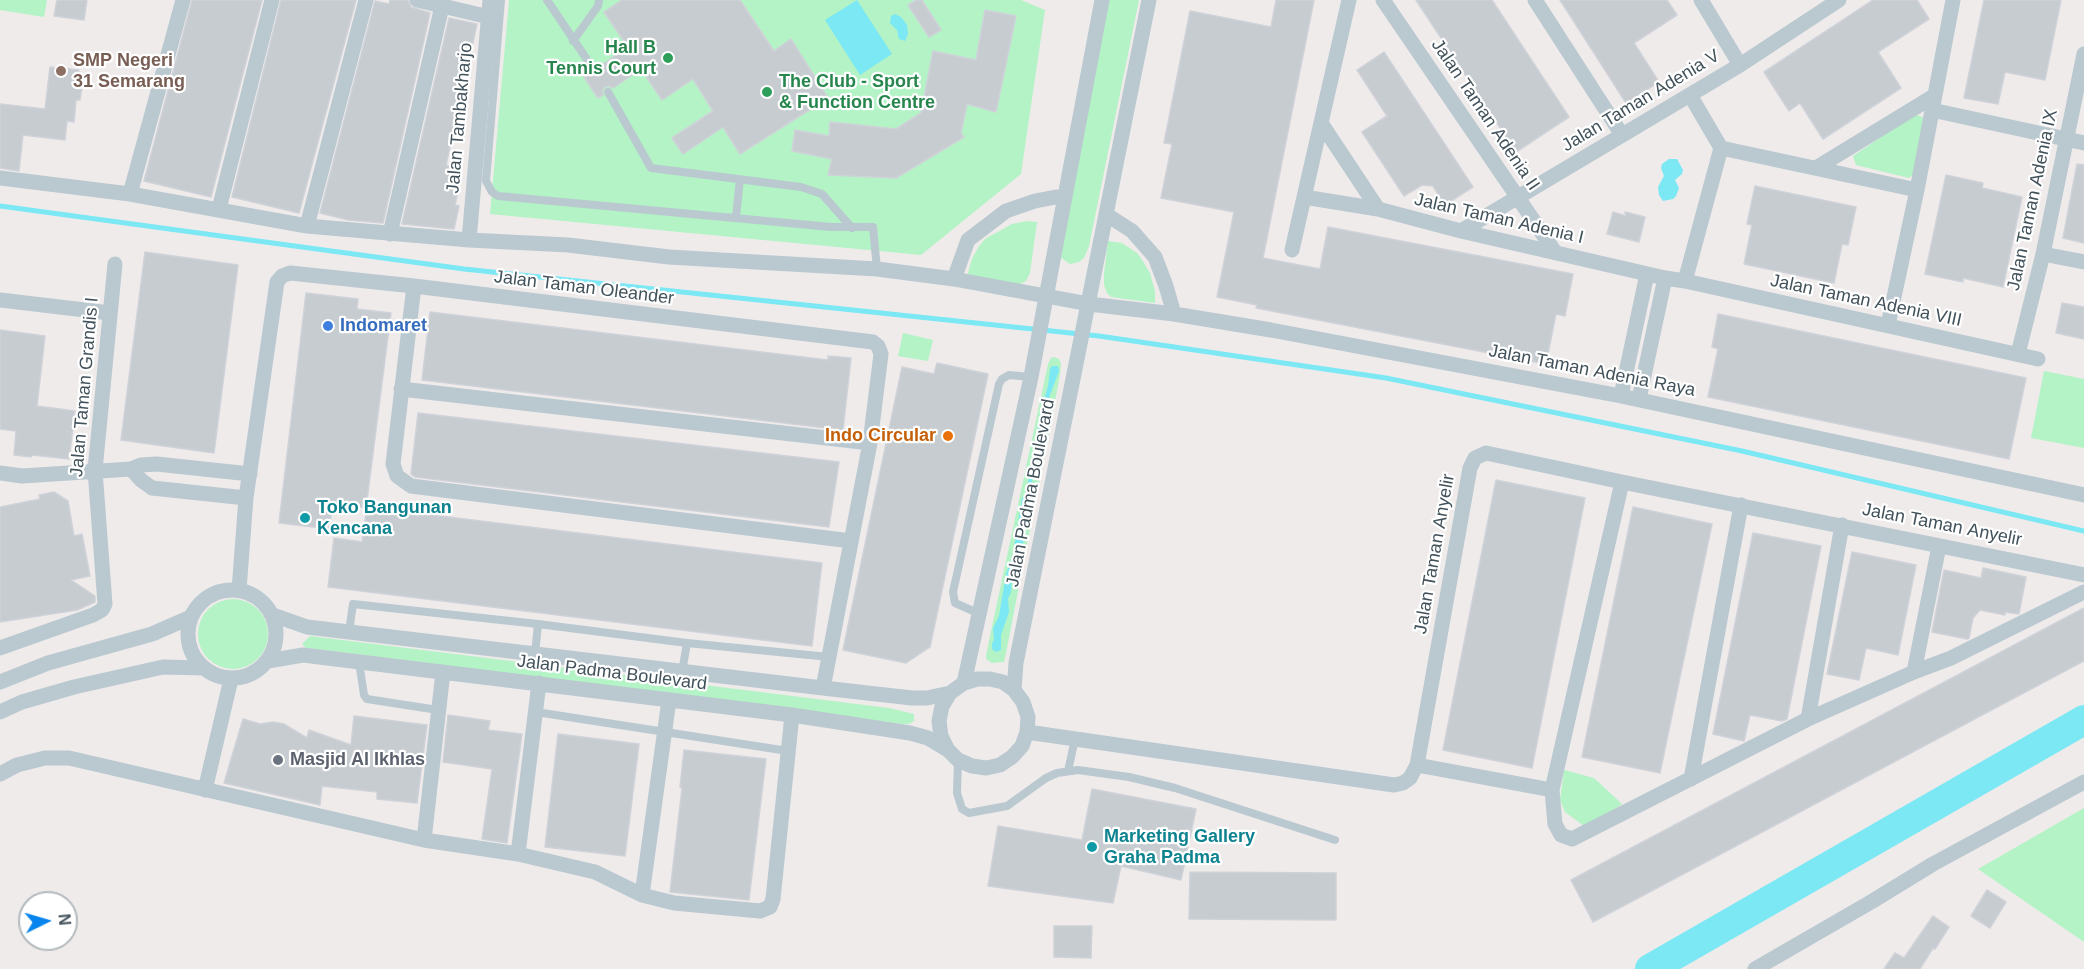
<!DOCTYPE html>
<html>
<head>
<meta charset="utf-8">
<style>
	body { margin:0 }
	#map { position:relative; width:2084px; height:969px; overflow:hidden; background:#efebeb; font-family:Arial,sans-serif }
	canvas { display:block }
	.north { position:absolute; left:18px; top:891px; width:60px; height:60px; box-sizing:border-box; background:#fff; border:2px solid #b3babd; border-radius:50%; rotate:85deg; font-size:16px; font-weight:700; line-height:24px; text-align:center; color:#42525b }
	.north::after { content:''; display:block; margin:auto; width:21px; height:27px; background:#0784ed; clip-path:polygon(50% 0,100% 100%,50% 72%,0 100%) }
</style>
</head>
<body>
<div id="map">
<canvas width="2084" height="969"></canvas>
<div class="north">N</div>
</div>
<script>
const c = document.querySelector('canvas').getContext('2d');
c.lineJoin = 'round';
function fill(path, color) { c.fillStyle = color; c.fill(path, 'evenodd'); }
const shape = rows => new Path2D(rows.map(r => 'M' + r).join(''));
function trace(path, color, width, dash) { c.strokeStyle = color; c.lineWidth = width; c.lineCap = dash ? 'butt' : 'round'; c.setLineDash(dash || []); c.stroke(path); }
function write(font, color, halo, rows, align = 'center') {
  c.font = font + ' Arial,sans-serif'; c.lineWidth = 4.5; c.setLineDash([]); c.textBaseline = 'middle'; c.strokeStyle = halo; c.fillStyle = color; for (const [text, x, y, turn = 0] of rows) {
    c.save(); c.translate(x, y); c.rotate((+turn || 0) * Math.PI / 180); c.textAlign = isNaN(turn) ? turn : align; if (halo) c.strokeText(text, 0, 0); c.fillText(text, 0, 0); c.restore();
  }
}
const green = shape([
	[0,0,47,0,44,17,0,10],
	[509,0,1021,0,1045,10,1021,174,921,255,490,214],
	[1109,0,1139,0,1089,246,1084,258,1079,262,1070,264,1060,257],
	[1915,114,1924,118,1916,172,1909,178,1856,165,1853,156],
	[1027,221,1037,222,1030,273,1026,281,1016,286,966,279,972,259,979,246,985,239,1012,224],
	[1108,241,1122,243,1137,253,1141,258,1150,273,1155,291,1155,303,1111,297,1107,293,1104,285,1104,274],
	[903,333,933,340,928,361,898,356],
	[1054,357,1059,359,1061,364,1060,375,1006,653,1004,662,992,663,986,659,986,656,990,636,1048,364,1051,358],
	[2044,371,2084,379,2084,448,2031,438],
	'198 634a35 35 0 1 1 70 0a35 35 0 1 1-70 0Z',
	[310,636,889,708,914,714,914,721,909,724,903,724,316,649,306,648,302,644],
	[1564,770,1594,778,1622,804,1593,824,1584,826,1565,812,1560,800],
	[2084,808,2084,942,1978,869]
]);
const water = shape([
	[857,0,892,54,860,75,825,20],
	[895,14,901,17,907,25,908,34,905,41,899,39,897,30,890,23,891,16],
	[1669,159,1677,159,1683,170,1682,174,1675,180,1679,188,1676,196,1673,199,1663,201,1659,195,1658,187,1664,176,1661,168,1662,164],
	[1052,366,1058,366,1059,371,1047,403,1028,504,1023,544,1012,576,1011,593,1008,598,1009,612,1001,635,1001,650,996,652,992,649,992,644,994,639,993,628,999,616,1006,574,1013,554,1022,498,1026,494,1028,487,1029,471,1034,458,1039,418,1048,386,1050,369]
]);
const stream = shape([
	[0,206,464,269,1099,336,1386,378,1742,451,2084,531]
]);
const river = shape([
	[1650,969,2084,720]
]);
const building = shape([
	[57,0,87,0,84,20,54,16,57,0],
	[192,0,262,0,211,197,144,181,192,0],
	[281,0,356,0,299,213,232,197,281,0],
	[390,0,408,0,411,7,430,13,383,223,348,220,320,213,375,1,389,4,390,0],
	[622,0,740,0,774,51,791,39,828,98,740,154,723,127,683,154,672,138,713,111,693,79,662,100,641,69,613,88,609,86,605,87,602,91,603,95,598,98,584,77,589,74,594,76,598,75,599,67,628,47,604,12,622,0],
	[916,0,922,0,941,30,929,37,908,5,916,0],
	[1276,0,1314,0,1263,258,1320,269,1328,227,1573,274,1565,316,1556,314,1546,364,1256,308,1257,305,1217,297,1234,212,1161,198,1172,144,1164,143,1190,11,1271,27,1276,0],
	[1416,0,1492,0,1569,117,1516,152,1416,0],
	[1560,0,1667,0,1677,15,1634,43,1659,82,1626,103,1560,0],
	[1873,0,1917,0,1929,19,1878,52,1901,88,1823,139,1800,103,1789,111,1764,72,1873,0],
	[1984,0,2061,0,2045,80,2005,72,1998,104,1964,98,1984,0],
	[985,10,1016,16,996,112,967,104,961,133,964,137,896,178,828,175,832,159,792,151,795,130,829,136,830,122,896,129,921,113,933,51,976,60,985,10],
	[449,18,477,24,446,165,458,168,454,187,459,188,455,205,459,206,454,229,402,224,449,18],
	[1384,52,1473,187,1445,205,1433,186,1422,185,1404,196,1362,132,1387,116,1357,70,1384,52],
	[50,67,79,70,78,80,83,80,80,100,76,100,74,122,67,121,65,140,23,135,19,171,0,168,0,104,45,109,50,67],
	[2077,164,2084,165,2084,243,2063,238,2077,164],
	[1946,175,1983,183,1982,188,2022,197,2003,287,1963,278,1963,282,1925,274,1946,175],
	[1755,186,1856,207,1848,245,1842,244,1834,283,1744,264,1752,225,1747,224,1755,186],
	[1613,212,1626,216,1625,212,1645,217,1639,242,1607,234,1613,212],
	[145,252,238,265,214,453,121,440,145,252],
	[306,293,358,299,357,309,391,313,366,508,332,503,330,529,279,523,306,293],
	[2062,303,2084,307,2084,339,2056,333,2062,303],
	[430,312,828,360,828,356,851,358,843,430,422,380,430,312],
	[1718,314,2026,378,2009,459,1708,397,1718,349,1712,347,1718,314],
	[0,330,45,336,37,406,75,411,69,459,32,455,31,457,14,455,16,431,0,429,0,330],
	[937,363,988,374,930,647,906,663,843,650,902,367,934,374,937,363],
	[418,413,839,462,829,527,415,477,411,474,418,413],
	[1496,480,1585,498,1532,768,1443,750,1496,480],
	[54,492,68,501,74,536,82,534,90,576,71,580,95,596,95,602,77,610,0,622,0,507,40,499,39,495,54,492],
	[367,507,822,563,812,646,328,587,334,538,362,542,367,507],
	[1633,507,1712,524,1660,773,1582,757,1633,507],
	[1753,533,1821,546,1787,719,1782,721,1750,715,1744,741,1713,734,1753,533],
	[1852,552,1916,565,1898,655,1866,648,1859,680,1827,674,1852,552],
	[1983,568,2026,577,2019,614,2005,612,2005,615,1980,610,1973,618,1969,638,1967,639,1932,632,1944,570,1981,578,1983,568],
	[2084,608,2084,661,1593,922,1571,880,2084,608],
	[448,715,490,721,488,730,522,734,507,843,482,839,492,769,443,762,448,715],
	[354,716,427,725,417,803,377,799,377,792,322,786,320,805,224,783,243,719,260,724,273,722,284,724,307,738,309,730,351,745,354,716],
	[558,734,639,744,625,856,545,847,558,734],
	[684,750,766,759,749,900,670,892,682,788,680,787,684,750],
	[1092,789,1196,809,1181,880,1121,866,1113,903,988,886,998,826,1082,840,1092,789],
	[1190,872,1336,873,1336,920,1189,919,1190,872],
	[1987,890,2006,902,1990,928,1971,916,1987,890],
	[1933,916,1949,927,1935,949,1933,948,1920,969,1884,969,1895,953,1904,958,1933,916],
	[1054,926,1092,926,1091,958,1054,957,1054,926]
]);
const service = shape([
	[501,0,486,181,492,192,498,196,831,227,873,227,877,269],
	[547,0,594,70],
	[573,41,598,6,599,0],
	[608,92,651,168,801,187,822,194,852,228],
	[736,217,740,179],
	[980,614,955,603,953,592,999,384,1002,379,1009,375,1031,377],
	[349,632,353,604,538,624,687,643,829,657],
	[535,654,538,624],
	[359,662,364,695,367,699,438,710],
	[682,672,687,643],
	[536,712,788,751],
	[958,760,957,793,962,809,969,813,1007,806,1046,778,1057,773,1078,770,1129,777,1175,788,1335,840],
	[1068,771,1075,739]
]);
const minor = shape([
	[417,0,489,17],
	[1383,0,1555,252],
	[1535,0,1622,135],
	[1701,0,1740,65],
	[1932,110,2084,143],
	[1321,123,1378,209],
	[1721,148,1917,190],
	[1816,168,1934,96],
	[0,178,130,194,307,226,469,240,568,245,669,257,877,269,954,279,1089,304,1174,314,1271,330,1621,396,2084,495],
	[130,194,183,0],
	[1304,197,1378,209,1461,231,1665,278,1685,281,2038,359],
	[219,209,272,0],
	[1107,215,1132,231,1155,257,1166,286,1174,314],
	[307,226,366,0],
	[1461,231,1740,65,1839,0],
	[390,234,442,6],
	[469,240,490,0],
	[1292,250,1349,0],
	[2043,254,2084,262],
	[954,279,968,240,1006,211,1035,201,1056,197,1064,198],
	[1685,281,1721,148,1690,95],
	[414,286,393,464,397,476,411,486,851,541],
	[0,300,110,313],
	[1888,325,1917,190,1953,0],
	[2018,354,2043,254,2084,54],
	[401,389,870,443],
	[1621,396,1647,274],
	[1639,399,1665,278],
	[131,469,141,480,152,488,246,498],
	[0,473,22,476,131,469,141,465,157,464,250,474],
	'188 634a44 44 0 1 1 88 0a44 44 0 1 1-88 0Z',
	[239,590,246,498,277,282,282,276,290,273,414,286,873,342,878,346,881,354,870,443,823,688],
	[273,615,307,627,823,688,912,698,927,698,950,693],
	[0,648,93,615,102,610,105,604,95,470,115,264],
	[268,661,303,655,792,715,910,733,928,738,948,750,958,760,972,766,986,768,1000,765,1012,757,1022,746,1027,732,1028,717,1023,702,1014,690,1003,682,990,679,977,679,964,683,950,693,942,706,939,721,941,736,948,750],
	[1914,672,1939,546],
	[0,682,48,663,152,634,191,617],
	[964,683,1031,377,1102,0],
	[1014,690,1016,663,1149,0],
	[0,712,22,702,74,687,163,667,204,668],
	[1808,719,1842,525],
	[1027,732,1394,785,1403,783,1410,778,1417,765,1470,468,1475,458,1486,453,1622,482,2084,575],
	[1417,765,1552,790,1555,824,1561,835,1572,839,1808,719,1914,672,1951,658,2084,592],
	[0,774,17,765,45,758,69,758,424,840,518,854,595,872,642,895,674,903,760,911,770,907,773,899,792,715],
	[1691,779,1741,505],
	[205,790,231,679],
	[1552,790,1622,482],
	[424,840,443,672],
	[518,854,539,683],
	[642,895,669,700],
	[1755,969,1871,902,1933,864,2084,782]
]);
const markers = [
	[668,58,6,"#2e9e5b"],
	[61,71,6,"#8d6e63"],
	[767,92,6,"#2e9e5b"],
	[328,326,6,"#3f7fe0"],
	[948,436,6,"#e8710a"],
	[305,518,6,"#0f9aa8"],
	[278,760,6,"#6b7280"],
	[1092,847,6,"#0f9aa8"]
];
const leisureNames = [
	["Hall B",656,48],
	["Tennis Court",656,69],
	["The Club - Sport",779,82,"left"],
	["& Function Centre",779,103,"left"]
];
const educationNames = [
	["SMP Negeri",73,61],
	["31 Semarang",73,82]
];
const streetNames = [
	["Jalan Taman Adenia V",1641,101,-31],
	["Jalan Taman Adenia II",1485,115,56],
	["Jalan Tambakharjo",460,118,-85],
	["Jalan Taman Adenia IX",2033,200,-78],
	["Jalan Taman Adenia I",1499,219,13],
	["Jalan Taman Oleander",584,288,7],
	["Jalan Taman Adenia VIII",1866,301,12],
	["Jalan Taman Adenia Raya",1592,371,11],
	["Jalan Taman Grandis I",85,387,-85],
	["Jalan Padma Boulevard",1031,493,-79],
	["Jalan Taman Anyelir",1942,525,11],
	["Jalan Taman Anyelir",1435,554,-80],
	["Jalan Padma Boulevard",612,673,7]
];
const shopNames = [
	["Indomaret",340,326]
];
const foodNames = [
	["Indo Circular",936,436]
];
const cultureNames = [
	["Toko Bangunan",317,508],
	["Kencana",317,529],
	["Marketing Gallery",1104,837],
	["Graha Padma",1104,858]
];
const worshipNames = [
	["Masjid Al Ikhlas",290,760]
];
fill(green, '#b3f3c5');
fill(water, '#7be8f4');
trace(stream, '#7be8f4', 5);
trace(river, '#7be8f4', 30);
fill(building, '#c7ccd1');
trace(building, '#cfd2d8', 1.5);
trace(service, '#bac8d0', 8);
trace(minor, '#bac8d0', 15);
for (const [x, y, r, color] of markers) { const dot = new Path2D(); dot.arc(x, y, r, 0, 2 * Math.PI); c.fillStyle = color; c.fill(dot); trace(dot, '#fff', 2); }
write('bold 18px', '#27864d', '#fff', leisureNames, 'right');
write('bold 18px', '#785e54', '#fff', educationNames, 'left');
write('18px', '#42525b', '#fff', streetNames);
write('bold 18px', '#366cbe', '#fff', shopNames, 'left');
write('bold 18px', '#c56008', '#fff', foodNames, 'right');
write('bold 18px', '#0d838f', '#fff', cultureNames, 'left');
write('bold 18px', '#5b616d', '#fff', worshipNames, 'left');
</script>
</body>
</html>
